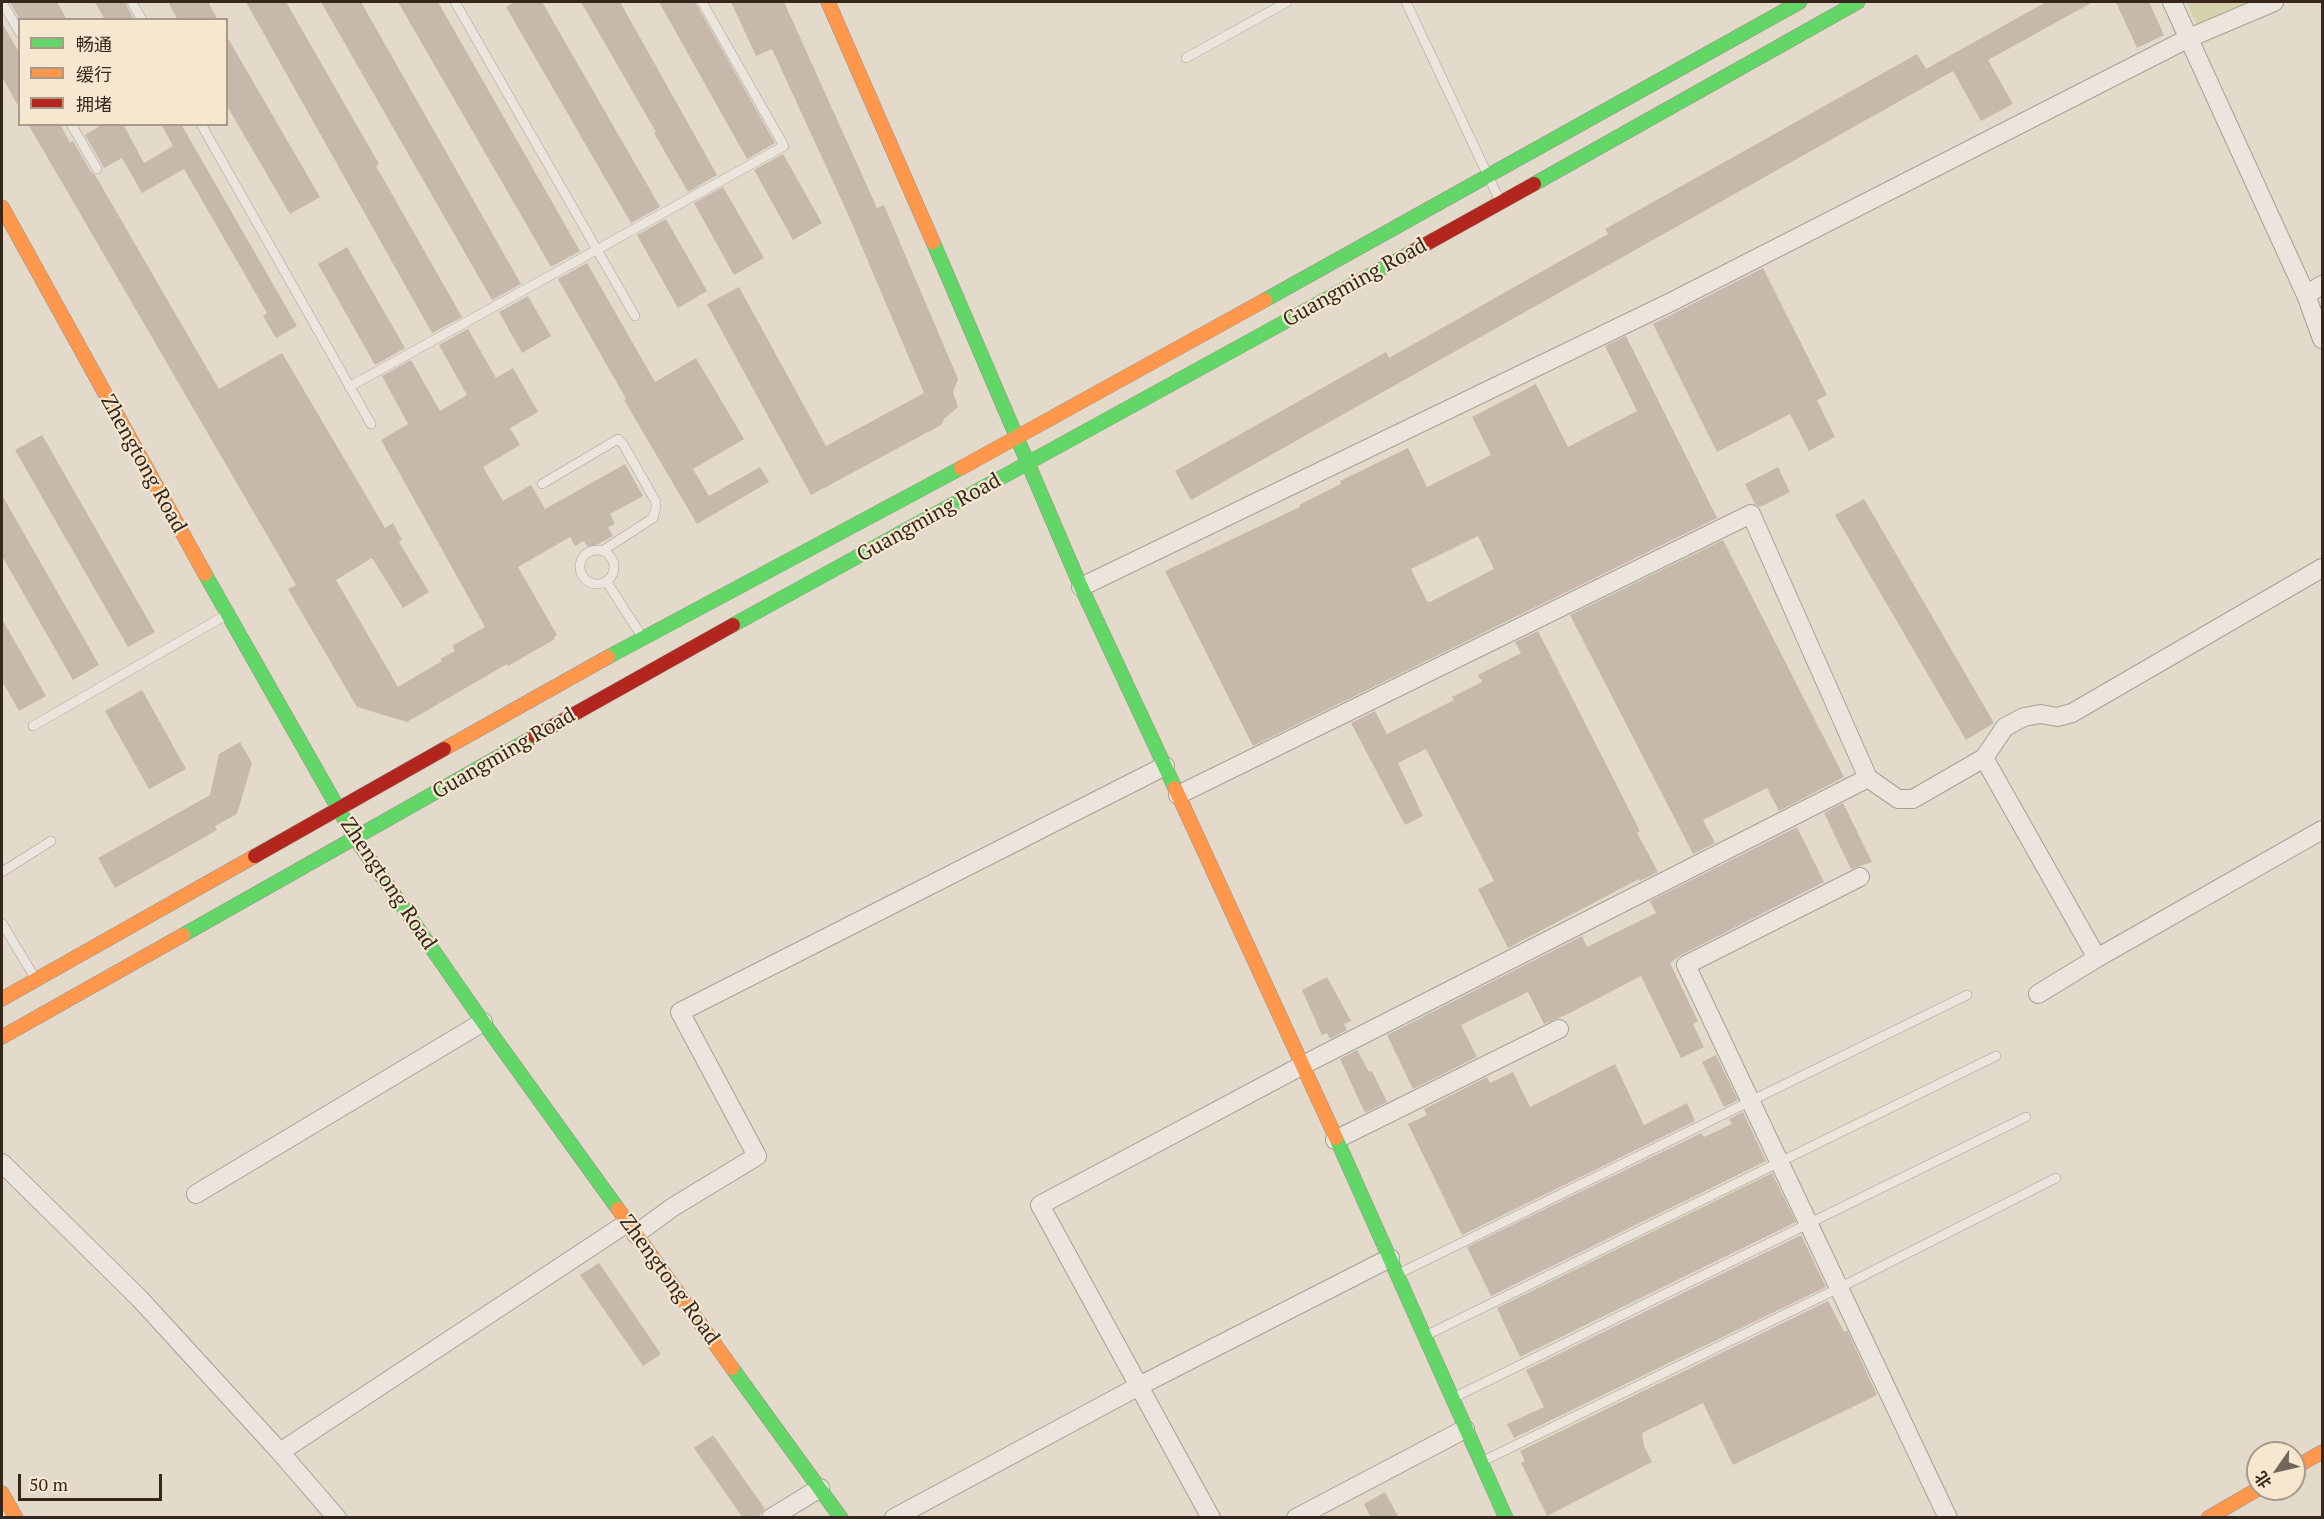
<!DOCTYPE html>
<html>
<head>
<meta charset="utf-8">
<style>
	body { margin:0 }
	#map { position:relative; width:2324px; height:1519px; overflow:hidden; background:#e3dacb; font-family:"PT Serif","Noto Sans SC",serif }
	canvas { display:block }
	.frame { position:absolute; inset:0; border:3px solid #36271d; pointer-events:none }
	.legend { position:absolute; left:18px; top:18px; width:210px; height:108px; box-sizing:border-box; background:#f5e7d0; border:2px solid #a99a88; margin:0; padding:8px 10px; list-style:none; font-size:18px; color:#36271d }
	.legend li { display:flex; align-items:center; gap:12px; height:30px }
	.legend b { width:30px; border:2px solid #a99a88 }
	.north { position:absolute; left:2246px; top:1441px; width:60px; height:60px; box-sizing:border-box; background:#f5e7d0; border:2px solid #a99a88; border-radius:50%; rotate:236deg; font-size:16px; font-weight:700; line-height:24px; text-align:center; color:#36271d }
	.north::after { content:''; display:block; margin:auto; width:21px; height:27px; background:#73665a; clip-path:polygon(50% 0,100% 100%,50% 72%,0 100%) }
	.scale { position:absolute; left:18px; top:1474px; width:144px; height:27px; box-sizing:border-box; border:3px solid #36271d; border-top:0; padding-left:8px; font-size:18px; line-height:21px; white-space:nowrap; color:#36271d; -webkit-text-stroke:4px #f5e7d0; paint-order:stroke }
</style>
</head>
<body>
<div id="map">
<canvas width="2324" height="1519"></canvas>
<div class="frame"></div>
<ul class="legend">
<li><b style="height:8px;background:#63d668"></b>畅通</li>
<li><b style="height:8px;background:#ff974d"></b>缓行</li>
<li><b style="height:8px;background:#b3261e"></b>拥堵</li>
</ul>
<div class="north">北</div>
<div class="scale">50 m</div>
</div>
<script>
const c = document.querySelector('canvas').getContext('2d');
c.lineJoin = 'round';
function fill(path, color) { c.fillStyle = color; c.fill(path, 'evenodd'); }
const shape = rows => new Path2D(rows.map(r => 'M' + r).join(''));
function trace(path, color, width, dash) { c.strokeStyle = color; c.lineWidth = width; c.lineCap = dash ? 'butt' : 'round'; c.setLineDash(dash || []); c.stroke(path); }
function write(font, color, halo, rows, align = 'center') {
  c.font = font + ' "PT Serif",serif'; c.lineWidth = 4.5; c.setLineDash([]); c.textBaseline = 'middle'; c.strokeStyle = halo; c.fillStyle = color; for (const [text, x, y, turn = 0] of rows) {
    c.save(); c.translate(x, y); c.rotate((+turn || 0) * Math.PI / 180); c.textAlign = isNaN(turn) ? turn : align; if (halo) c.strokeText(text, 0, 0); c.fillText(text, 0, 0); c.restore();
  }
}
const green = shape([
	[2186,2,2256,2,2197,25]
]);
const building = shape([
	[10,2,57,2,67,20,20,20],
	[95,2,125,2,134,20,105,20],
	[168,2,208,2,218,20,178,20],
	[246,2,286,2,379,164,376,166,462,317,432,333],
	[321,2,361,2,521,284,492,300],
	[398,2,438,2,580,251,551,267],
	[514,2,542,2,660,207,631,223,506,7],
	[581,2,620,2,717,175,688,192,654,133,656,132],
	[659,2,695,2,775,143,747,159],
	[731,2,784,2,877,208,884,205,958,379,953,392,958,407,944,419,941,425,811,495,707,304,739,287,826,446,924,393,847,212,772,49,756,56],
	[2046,2,2093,2,1988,60,2013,104,1981,121,1953,71,1191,500,1175,471,1386,352,1389,358,1608,234,1605,229,1917,54,1926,69],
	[2116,2,2149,2,2164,35,2137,48],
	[2,23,20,54,20,109,2,77],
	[226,35,320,197,290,214,226,104],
	[28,124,60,124,70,143,73,141,91,172,95,175,219,389,282,353,385,528,393,523,402,540,399,542,429,592,403,608,372,558,336,580,398,687,442,661,440,659,455,651,452,646,485,627,381,440,408,424,382,376,411,360,440,411,467,395,439,345,468,329,496,378,513,368,538,412,510,428,520,445,483,467,503,501,531,485,545,509,625,464,643,496,610,514,615,524,608,527,613,536,589,549,584,541,575,546,570,537,518,567,557,635,554,637,555,639,508,666,507,664,407,722,357,707,288,589,296,585],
	[103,124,123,124,144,163,173,146,161,124,181,124,297,326,276,338,263,316,267,313,184,169,142,193,122,158,104,168,85,135],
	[783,154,822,223,793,240,754,170],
	[723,187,764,258,734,275,694,203],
	[666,219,707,291,678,308,637,235],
	[347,247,405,348,375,365,318,264],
	[587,263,655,382,696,358,744,439,693,469,709,496,760,467,769,482,697,524,624,400,626,399,558,279],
	[1763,268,1827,395,1817,400,1835,437,1809,451,1790,414,1717,452,1653,324],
	[528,296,551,336,522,353,499,312],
	[1626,336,1717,518,1253,746,1165,571,1300,507,1299,505,1341,484,1340,481,1408,448,1427,487,1491,455,1472,417,1536,384,1568,447,1637,411,1605,346],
	[1478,536,1494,569,1430,602,1427,601,1411,569],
	[42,435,155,632,128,647,15,450],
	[1778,467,1790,492,1760,507,1755,504,1745,484],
	[2,495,99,665,73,680,2,556],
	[1864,499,1994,723,1966,740,1835,515],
	[1723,540,1844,777,1779,811,1767,788,1703,820,1715,843,1693,854,1570,615],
	[2,619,46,696,19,711,2,681],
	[1538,631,1640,831,1637,833,1658,872,1640,881,1639,879,1508,948,1478,889,1494,881,1426,749,1398,763,1423,816,1405,825,1351,723,1375,711,1387,734,1454,700,1452,697,1482,682,1478,675,1521,653,1515,642],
	[142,690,186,769,149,789,105,711],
	[240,742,252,763,237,814,215,826,217,830,115,888,98,858,210,795,219,754],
	[1843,803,1872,862,1851,869,1824,813],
	[1797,827,1824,882,1681,955,1670,963,1698,1021,1693,1024,1704,1047,1681,1058,1641,976,1566,1015,1544,1024,1528,992,1461,1025,1477,1057,1413,1089,1387,1035,1582,936,1587,947,1656,913,1650,901],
	[1327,977,1351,1021,1344,1024,1347,1030,1330,1039,1327,1033,1322,1035,1302,990],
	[1357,1050,1369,1072,1372,1071,1387,1102,1365,1113,1340,1059],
	[1716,1055,1738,1100,1724,1107,1702,1062],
	[1615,1064,1644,1125,1687,1103,1695,1121,1462,1235,1408,1124,1427,1115,1424,1109,1487,1077,1490,1083,1513,1072,1530,1107],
	[1743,1112,1766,1161,1491,1296,1467,1247,1701,1133,1704,1137,1732,1124,1729,1119],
	[1772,1173,1796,1222,1520,1357,1497,1308],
	[1801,1235,1826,1287,1514,1438,1507,1424,1544,1407,1526,1370],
	[599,1263,661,1354,643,1366,580,1275],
	[1828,1301,1844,1332,1847,1330,1877,1395,1733,1465,1703,1403,1642,1433,1644,1446,1652,1462,1547,1516,1521,1463,1525,1461,1520,1451],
	[713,1435,765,1509,757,1518,743,1518,694,1448],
	[1385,1492,1399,1518,1371,1518,1364,1504]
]);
const lane = shape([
	[2,2,20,33],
	[132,2,142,20],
	[455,2,635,316],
	[1406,2,1500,201],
	[1186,58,1287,2],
	[71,124,97,169],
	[201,124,371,424],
	[349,387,784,146,702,2],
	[542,484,618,439,623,444,656,502,656,507,653,518,602,551],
	'580 567a17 17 0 1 1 34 0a17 17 0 1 1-34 0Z',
	[606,581,641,635],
	[33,726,226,615],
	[2,872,51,841],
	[2,923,35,978],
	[1400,1273,1967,995],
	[1427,1335,1996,1056],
	[1455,1397,2026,1117],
	[1483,1461,1839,1288,2056,1178]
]);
const street = shape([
	[2172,2,2306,295,2322,339],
	[2306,295,2322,285],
	[1081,587,1671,302,2189,38,2274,2],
	[1984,758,2097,958],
	[1868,778,1898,799,1913,799,1984,758,2005,727,2024,717,2041,714,2057,717,2072,713,2322,568],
	[1178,795,1751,514,1868,778,1303,1065,1040,1205,1211,1518],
	[1860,877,1686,965,1948,1518],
	[2038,994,2097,958,2322,830],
	[1335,1140,1559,1029],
	[2,1163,140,1299,280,1452,337,1518],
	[196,1194,483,1022],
	[636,1234,673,1207,757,1156,680,1012,1165,766],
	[280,1452,627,1223],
	[771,1518,820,1488],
	[894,1518,1139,1386,1390,1258],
	[1296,1518,1465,1429]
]);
const fast = shape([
	[1534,184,1858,2],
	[933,242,1081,587,1175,788],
	[1265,300,1800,2],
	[205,574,355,838,483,1022,618,1209],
	[733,625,1410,253],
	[608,657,961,468],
	[183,935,535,736],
	[1336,1138,1506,1518],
	[732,1368,841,1518]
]);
const slow = shape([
	[828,2,933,242],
	[2,207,205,574],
	[961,468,1265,300],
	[444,749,608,657],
	[1175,788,1336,1138],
	[2,999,255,856],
	[2,1037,183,935],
	[618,1209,732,1368],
	[2294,1468,2322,1452],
	[2,1493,16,1518],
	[2208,1518,2258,1489]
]);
const jam = shape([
	[1410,253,1534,184],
	[535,736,733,625],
	[255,856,444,749]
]);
const streetNames = [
	["Guangming Road",1355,283,-29],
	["Zhengtong Road",143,464,61],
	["Guangming Road",929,518,-29],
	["Guangming Road",504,754,-30],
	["Zhengtong Road",388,884,56],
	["Zhengtong Road",669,1280,54]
];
fill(green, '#d5d2ad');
fill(building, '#c7b8ac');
trace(lane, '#a89f95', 10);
trace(street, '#a89f95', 20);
trace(fast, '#988f84', 15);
trace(slow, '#988f84', 15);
trace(jam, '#988f84', 15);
trace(lane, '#ebe5dd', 9);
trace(street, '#ebe5dd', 18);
trace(fast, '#63d668', 14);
trace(slow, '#ff974d', 14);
trace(jam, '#b3261e', 14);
write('21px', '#36271d', '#f5e7d0', streetNames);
</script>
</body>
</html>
